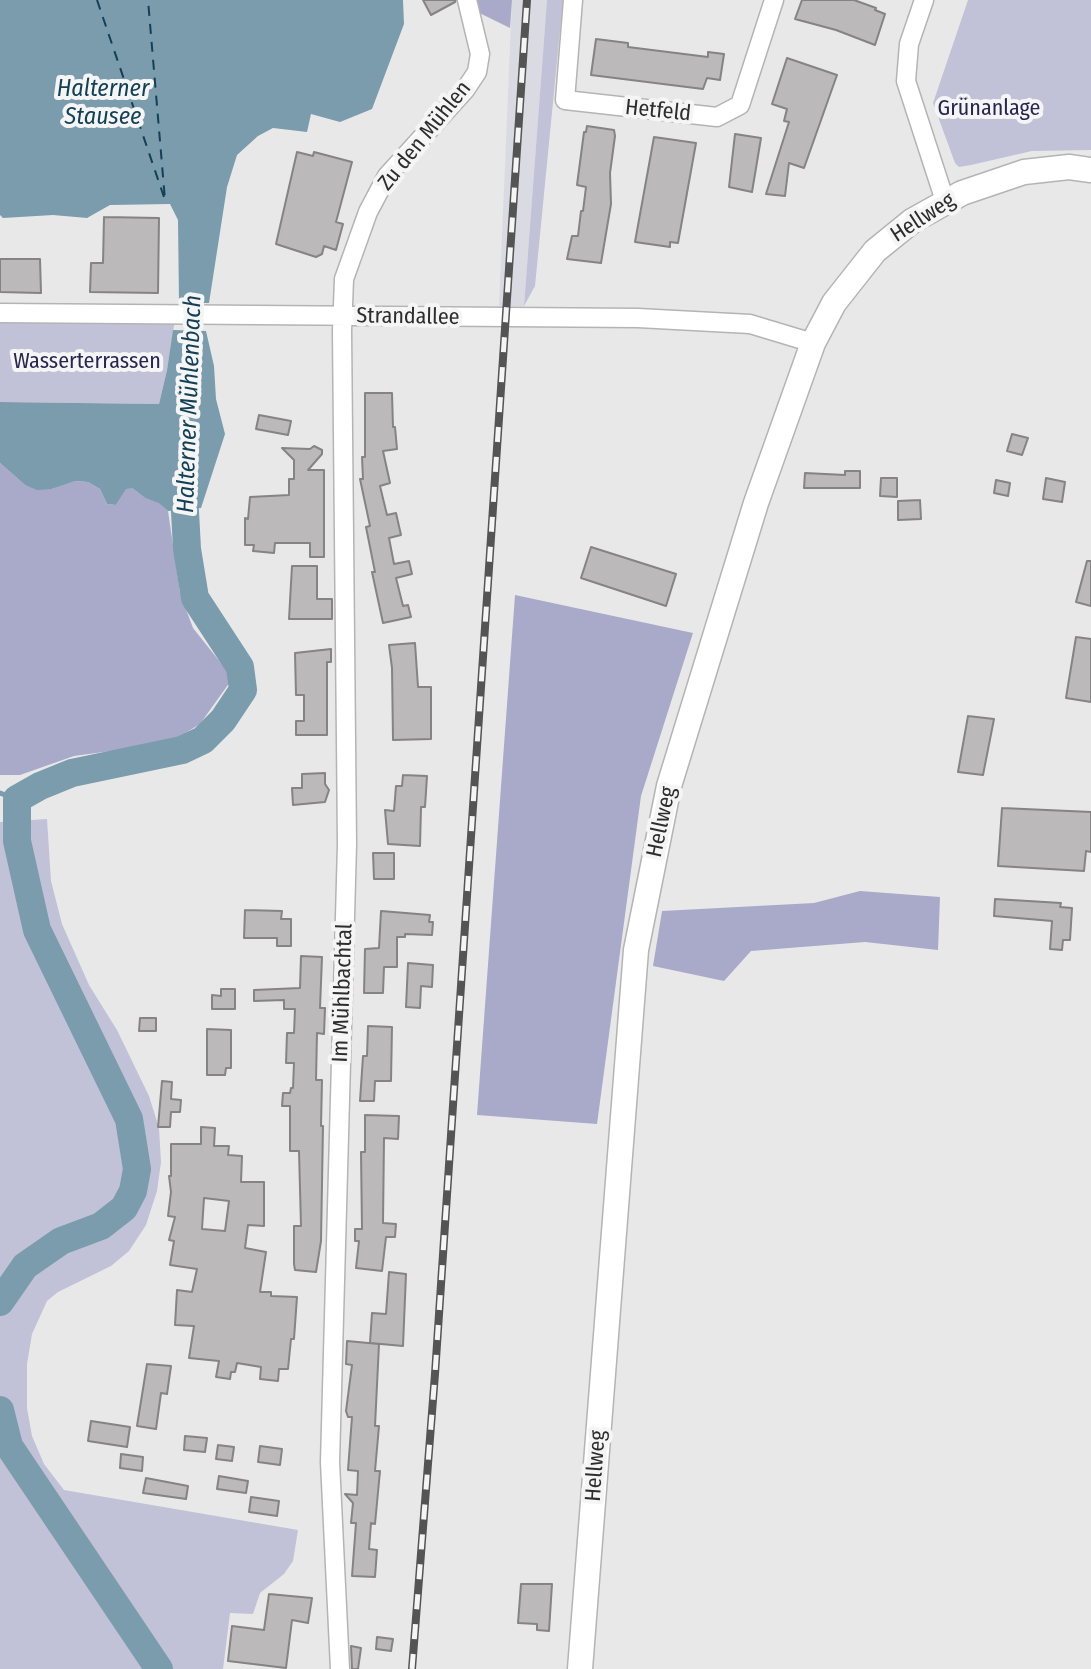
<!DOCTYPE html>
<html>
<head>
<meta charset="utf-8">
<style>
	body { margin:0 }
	canvas { display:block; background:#e8e8e9 }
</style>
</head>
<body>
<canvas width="1091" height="1669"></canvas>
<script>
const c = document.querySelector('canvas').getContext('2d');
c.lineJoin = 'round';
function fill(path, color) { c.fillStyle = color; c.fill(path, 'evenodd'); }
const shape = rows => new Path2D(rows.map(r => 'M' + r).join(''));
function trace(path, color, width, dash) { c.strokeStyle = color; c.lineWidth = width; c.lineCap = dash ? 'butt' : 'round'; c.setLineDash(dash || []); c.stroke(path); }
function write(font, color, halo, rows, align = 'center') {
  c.font = font + ' "Fira Sans Condensed",sans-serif'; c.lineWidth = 8; c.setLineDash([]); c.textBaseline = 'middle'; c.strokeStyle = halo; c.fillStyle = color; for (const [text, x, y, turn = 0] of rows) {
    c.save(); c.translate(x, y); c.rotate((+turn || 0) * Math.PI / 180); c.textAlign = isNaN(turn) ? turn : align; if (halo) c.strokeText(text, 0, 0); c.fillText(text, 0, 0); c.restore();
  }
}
const built = shape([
	[512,0,547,0,524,306,499,306]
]);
const green = shape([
	[547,0,563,0,535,286,524,306],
	[968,0,1091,0,1091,150,1032,151,971,165,959,167,955,163,933,103],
	[175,319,167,370,159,404,0,402,0,320],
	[47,819,51,881,62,924,89,985,117,1030,149,1096,159,1128,161,1162,157,1191,146,1225,129,1251,111,1266,58,1292,47,1301,32,1334,27,1364,27,1408,32,1436,44,1464,64,1490,298,1530,293,1561,284,1574,260,1593,253,1614,230,1613,223,1669,0,1669,0,822]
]);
const forest = shape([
	[453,0,512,0,510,28],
	[0,463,25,485,52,489,74,481,88,482,100,489,107,504,116,505,126,488,132,488,145,498,159,502,168,511,180,593,193,628,228,672,230,682,200,724,169,743,74,756,20,775,0,775],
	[515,595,693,633,641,796,597,1124,477,1115],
	[860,891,940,897,938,950,865,942,751,951,724,981,653,966,662,911,814,903]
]);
const water = shape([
	[0,0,403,0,404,24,372,109,340,122,311,114,307,132,273,128,258,136,237,155,227,187,209,303,179,303,178,220,170,204,110,205,87,218,53,215,3,218,0,215],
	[173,330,206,331,214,366,216,399,225,434,201,508,168,511,159,503,145,498,132,488,126,489,116,505,107,504,100,489,88,482,75,481,52,489,37,490,25,485,0,463,0,402,159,404,167,370]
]);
const stream = shape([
	[0,793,17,799]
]);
const river = shape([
	[0,1302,25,1266,61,1241,101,1226,124,1208,133,1191,137,1169,129,1119,37,930,17,841,17,799,40,786,72,773,182,750,203,740,223,720,243,690,240,667,195,598,187,549,183,474],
	[0,1410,9,1446,159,1669]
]);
const ferry = shape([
	[97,0,165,200,148,0]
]);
const building = shape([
	[423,0,455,0,455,2,431,15,423,0],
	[802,0,854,0,876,8,875,10,885,14,875,45,836,30,795,19,802,0],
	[596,39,628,43,628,47,708,57,708,52,724,54,720,80,707,78,703,89,591,75,596,39],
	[787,58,837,75,804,168,789,163,785,196,766,194,789,122,784,121,787,109,772,104,787,58],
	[587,126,614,130,615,136,610,173,611,204,601,263,567,259,572,236,578,236,581,211,583,211,586,187,577,185,584,132,586,132,587,126],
	[735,134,761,138,752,192,729,187,735,134],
	[654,137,696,143,678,243,670,242,670,247,635,242,654,137],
	[297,152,313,156,314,152,352,162,336,222,343,224,336,250,324,246,322,254,316,257,276,244,297,152],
	[104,217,159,218,158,293,90,292,91,263,103,263,104,217],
	[0,259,40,259,41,293,0,292,0,259],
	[365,393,392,393,393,427,395,427,397,449,383,451,390,483,380,486,387,515,396,513,401,535,389,538,394,564,409,561,412,574,396,578,403,606,408,605,411,617,383,623,372,572,375,572,366,527,370,526,360,479,363,479,362,457,365,457,365,393],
	[259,415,291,421,288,435,256,429,259,415],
	[1012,434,1028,438,1022,455,1007,451,1012,434],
	[314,446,322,450,322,454,308,470,324,470,324,557,310,557,310,543,275,543,274,553,253,551,254,545,245,545,245,518,248,519,250,497,289,495,289,479,294,479,294,460,282,448,310,449,314,446],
	[845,471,860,471,860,488,804,488,805,473,845,475,845,471],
	[881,478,897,478,897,497,880,496,881,478],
	[1046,478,1065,482,1062,502,1043,499,1046,478],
	[996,480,1010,483,1008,496,994,493,996,480],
	[920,500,921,519,898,520,898,501,920,500],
	[591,547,676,574,666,606,581,578,591,547],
	[1087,561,1091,561,1091,606,1076,602,1087,561],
	[292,566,317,566,317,599,332,599,332,619,289,619,292,566],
	[1076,637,1091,639,1091,702,1066,698,1076,637],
	[415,643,418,687,431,687,431,739,393,740,392,668,389,645,415,643],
	[331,649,331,662,327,662,327,735,296,735,296,721,304,721,304,695,296,695,295,653,331,649],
	[968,716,994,719,983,775,958,772,968,716],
	[325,773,325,784,329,790,325,802,293,805,292,788,302,788,302,774,325,773],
	[403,775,427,776,425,807,421,807,420,846,388,844,385,810,394,811,396,786,402,786,403,775],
	[1002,808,1091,812,1091,852,1086,851,1084,871,998,866,1002,808],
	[373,853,394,853,394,879,374,879,373,853],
	[995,899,1061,903,1060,907,1072,908,1070,940,1063,940,1062,950,1050,949,1052,921,994,916,995,899],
	[245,910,282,911,281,919,291,919,291,946,277,946,277,938,244,938,245,910],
	[381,911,430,915,429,922,433,922,432,935,405,934,405,937,397,937,397,967,384,967,383,993,364,993,365,949,379,948,381,911],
	[301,956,322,957,320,1008,325,1008,324,1034,317,1033,316,1080,322,1080,321,1126,323,1126,321,1241,316,1272,295,1270,294,1264,294,1226,301,1226,299,1151,290,1151,290,1106,282,1106,283,1093,290,1093,291,1088,293,1088,294,1063,286,1063,287,1033,294,1033,295,1009,284,1009,284,1000,254,1001,254,990,300,988,301,956],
	[408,963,433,965,432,987,421,986,420,1008,406,1007,408,963],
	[221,989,235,989,235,1009,212,1009,212,995,221,996,221,989],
	[140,1018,156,1018,156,1031,139,1031,140,1018],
	[368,1026,392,1027,391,1081,375,1081,374,1101,360,1101,363,1056,367,1056,368,1026],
	[207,1029,231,1030,231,1068,226,1068,225,1075,207,1075,207,1029],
	[162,1081,172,1082,171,1099,181,1100,180,1112,171,1112,170,1127,158,1127,162,1081],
	[365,1115,399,1116,398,1139,384,1138,383,1223,396,1224,395,1237,386,1237,382,1271,356,1268,359,1241,355,1241,355,1229,362,1229,361,1152,365,1152,365,1115],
	[201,1127,215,1128,214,1146,229,1146,228,1155,242,1156,241,1182,264,1182,264,1226,248,1225,245,1248,266,1252,260,1292,271,1292,271,1296,297,1297,294,1339,291,1339,288,1369,279,1369,278,1381,260,1379,261,1367,237,1363,235,1372,231,1372,230,1379,216,1377,219,1361,189,1358,194,1326,175,1325,177,1290,192,1292,197,1269,170,1265,174,1241,169,1240,175,1217,168,1216,171,1192,169,1176,171,1176,171,1144,201,1144,201,1127],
	[204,1198,229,1201,225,1231,202,1229,204,1198],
	[389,1272,406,1274,403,1346,370,1343,372,1313,386,1314,389,1272],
	[347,1341,379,1344,375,1426,379,1426,375,1471,380,1471,375,1524,371,1523,369,1549,377,1550,375,1577,352,1576,356,1523,351,1523,353,1503,345,1494,357,1495,358,1471,348,1470,352,1417,348,1417,346,1411,352,1365,346,1364,347,1341],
	[147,1364,171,1366,167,1394,161,1393,156,1429,137,1426,147,1364],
	[91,1421,130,1427,127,1447,88,1441,91,1421],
	[185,1436,207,1438,205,1452,184,1450,185,1436],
	[218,1445,234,1447,232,1461,216,1459,218,1445],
	[260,1446,282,1449,280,1465,258,1462,260,1446],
	[121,1454,143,1457,142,1471,120,1468,121,1454],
	[219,1476,248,1481,246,1493,217,1489,219,1476],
	[146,1478,188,1486,186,1499,143,1493,146,1478],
	[251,1497,279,1501,277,1516,249,1512,251,1497],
	[521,1584,552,1584,549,1631,537,1630,537,1624,518,1623,521,1584],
	[269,1594,312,1598,308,1623,292,1620,286,1668,228,1661,232,1626,264,1630,269,1594],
	[377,1637,393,1639,391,1651,376,1649,377,1637],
	[351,1646,361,1648,358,1669,352,1669,351,1646]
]);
const street = shape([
	[573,0,565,100,717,117,740,105,774,0],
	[924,0,909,44,906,81,945,201],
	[0,313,638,318,750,324,813,343],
	[340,1669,330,1462,347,844,342,331,344,279,368,212,387,176,465,90,477,72,480,54,467,0]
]);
const secondary = shape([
	[580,1669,636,950,669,786,756,503,813,343,834,303,875,251,912,221,962,193,1024,172,1069,167,1091,170]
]);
const rail = shape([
	[412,1669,435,1374,527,0]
]);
const parkNames = [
	["Grünanlage",989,109],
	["Wasserterrassen",87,362]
];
const streetNames = [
	["Hetfeld",658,111,6],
	["Zu den Mühlen",425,136,-51],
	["Hellweg",923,218,-33],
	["Strandallee",408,317,1],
	["Hellweg",662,822,-78],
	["Im Mühlbachtal",343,993,-88],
	["Hellweg",596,1466,-86]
];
const waterNames = [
	["Halterner",103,89],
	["Stausee",103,117],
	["Halterner Mühlenbach",190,404,-88]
];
fill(built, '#dadae3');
fill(green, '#c1c2d8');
fill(forest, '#a9aac9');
fill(water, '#7b9cad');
trace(stream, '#7b9cad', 5);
trace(river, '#7b9cad', 28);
trace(ferry, '#144055', 2, [10, 8]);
fill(building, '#bbb9b9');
trace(building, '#858383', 2);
trace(street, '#b4b4b5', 21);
trace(secondary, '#b4b4b5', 27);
trace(street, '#fff', 18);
trace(secondary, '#fff', 24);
trace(rail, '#545455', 8);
trace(rail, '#f5f5f6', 5, [15]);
write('22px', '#27264f', '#f5f5f6', parkNames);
write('22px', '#2d2d2e', '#f5f5f6', streetNames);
write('italic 24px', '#144055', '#f5f5f6', waterNames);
</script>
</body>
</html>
